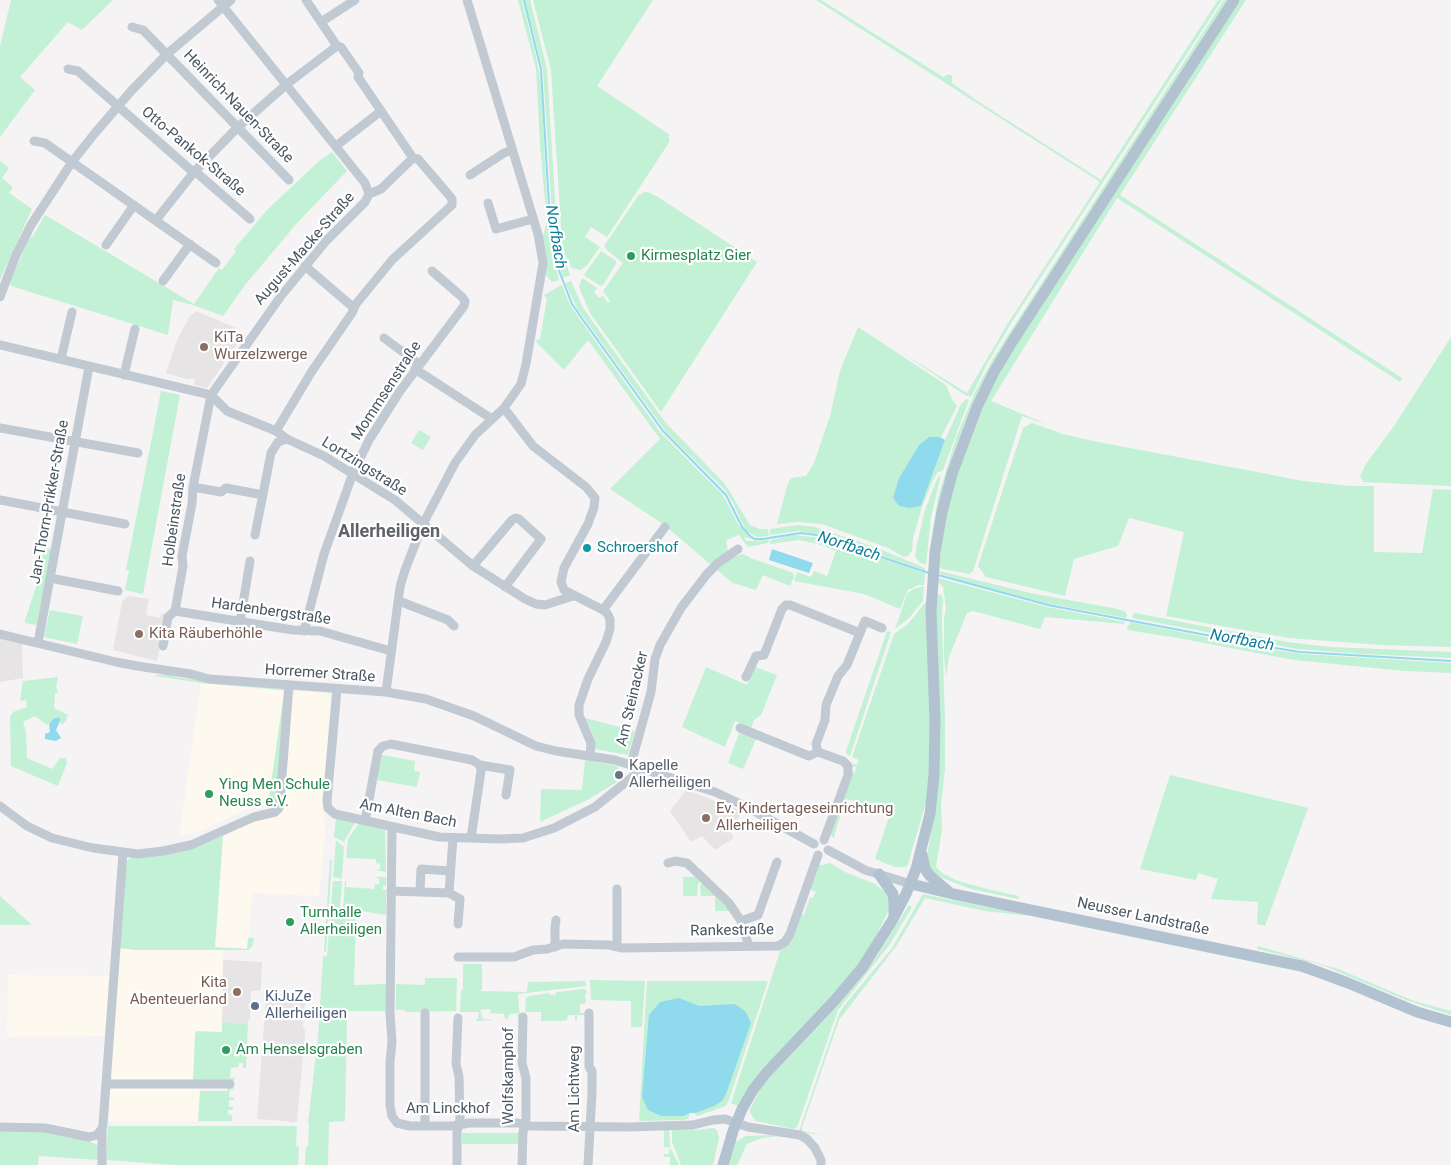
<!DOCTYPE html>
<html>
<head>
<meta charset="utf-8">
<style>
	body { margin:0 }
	canvas { display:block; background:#f5f3f3 }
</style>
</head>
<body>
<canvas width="1451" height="1165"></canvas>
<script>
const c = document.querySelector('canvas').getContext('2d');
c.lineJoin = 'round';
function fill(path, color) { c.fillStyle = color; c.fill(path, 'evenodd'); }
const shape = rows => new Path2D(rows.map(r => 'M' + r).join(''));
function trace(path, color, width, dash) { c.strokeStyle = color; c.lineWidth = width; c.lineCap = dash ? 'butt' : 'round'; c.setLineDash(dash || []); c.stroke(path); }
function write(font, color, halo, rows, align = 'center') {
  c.font = font + ' Roboto,sans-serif'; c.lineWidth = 4.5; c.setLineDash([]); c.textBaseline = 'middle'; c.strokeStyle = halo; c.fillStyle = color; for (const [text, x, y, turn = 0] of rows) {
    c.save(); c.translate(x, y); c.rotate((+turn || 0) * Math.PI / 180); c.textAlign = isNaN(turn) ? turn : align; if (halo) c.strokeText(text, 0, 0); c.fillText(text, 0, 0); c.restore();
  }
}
const commercial = shape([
	[201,683,284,691,268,805,247,809,203,830,179,836],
	[298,691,327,693,330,699,324,800,325,836,319,896,252,893,248,949,215,947,223,836,254,821,278,815,282,812,293,696],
	[120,948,135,950,223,950,222,1032,204,1032,198,1121,109,1121,114,1036,7,1037,8,975,118,976]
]);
const education = shape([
	[196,311,236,328,232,336,239,341,207,388,194,385,195,379,191,378,190,380,166,373,177,340,190,316],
	[128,596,149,599,146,615,160,618,161,614,166,614,157,661,113,650,122,602],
	[0,637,22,642,23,678,0,682],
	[686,790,740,810,741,814,731,833,734,838,715,850,702,836,691,842,670,811],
	[223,960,262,962,261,988,260,991,251,991,250,1020,248,1020,248,1024,222,1022],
	[266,997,305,999,303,1028,305,1030,305,1034,297,1121,295,1122,290,1123,287,1121,257,1119]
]);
const green = shape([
	[11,0,113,0,82,30,68,22,20,77,35,90,0,137,0,46],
	[518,0,522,0,536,56,541,82,548,223,551,249,559,280,552,282,546,275,542,239,547,222,540,146,536,69],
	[525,0,530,0,547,69,557,234,570,275,563,278,558,263,553,228,543,70],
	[533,0,653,0,597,86,670,135,668,137,670,141,607,237,591,227,585,237,600,247,588,264,581,270,572,268,565,255,562,241,551,70],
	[816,0,821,0,943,77,949,74,952,76,952,83,976,100,1101,180,1218,0,1222,0,1013,320,987,364,971,397,965,395,902,353,967,393,1008,323,1100,182],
	[1224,0,1229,0,970,411,954,452,931,540,938,497,956,438,976,390,994,357],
	[1239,0,1246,0,1120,195,1402,378,1400,382,1117,198,991,401,1049,425,1022,416,973,571,969,574,939,568,942,537,953,486,971,433,1006,359],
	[332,152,347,171,297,223,245,285,223,316,193,305,173,300,168,335,11,286,10,282,29,238,33,236,45,215,194,304,219,268,222,270,236,251,234,249,267,210,319,161],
	[0,161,9,168,2,178,13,187,9,193,32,209,0,280],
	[644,192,648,192,658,197,757,262,661,412,590,313,579,287,582,278,597,288,594,292,599,298,603,296,608,303,610,301,603,291,623,263,608,251,604,246,638,196],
	[601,251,616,261,616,263,604,284,600,286,584,275],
	[571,281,583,308,665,422,725,484,750,525,760,529,768,529,769,536,757,537,746,531,733,503,725,490,667,433,578,310,565,283],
	[562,285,570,305,581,321,661,433,723,495,738,524,750,538,744,537,746,541,769,540,768,543,748,547,739,535,726,540,728,552,710,564,663,524,610,489,660,439,588,340,564,370,535,341,540,339,547,299,544,295],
	[858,327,946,385,952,399,957,406,941,437,929,437,919,445,899,478,921,506,945,440,961,404,966,399,969,400,943,470,937,473,933,480,922,507,913,538,912,551,908,556,904,557,888,548,822,524,797,522,777,524,788,483,791,478,806,476,814,463,830,416,840,371],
	[1451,337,1451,486,1364,482,1360,476,1366,464,1394,426],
	[161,391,180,395,143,594,125,590,129,571,126,570],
	[1032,423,1063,434,1093,441,1257,472,1303,481,1350,486,1374,486,1374,552,1422,553,1433,489,1451,490,1451,647,1381,645,1289,638,1166,616,1184,532,1129,518,1118,546,1074,559,1065,596,986,577,978,566,1023,428],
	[419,430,431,437,423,450,411,443],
	[941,475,931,517,926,565,919,562,915,556,917,544,925,510,937,479],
	[798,525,815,527,877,548,925,568,925,570,817,534,798,531,770,535,770,529],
	[794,535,820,538,925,573,924,585,919,585,908,590,900,609,864,594,794,581,797,572,811,577,814,571,827,576,836,551,818,544,799,540,770,544,771,540],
	[39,547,51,549,51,551,35,633,36,625,25,623,25,620,37,584,35,563],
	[743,554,751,558,793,573,794,577,790,586,763,575,756,590,733,583,716,569,730,558],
	[939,571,1030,593,1118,609,1126,612,1127,616,1126,616,1126,618,1045,603,956,579,939,573],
	[938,578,1047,607,1125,622,1124,624,1045,617,1040,629,973,611,967,613,949,657,946,677,944,658,944,619,946,608,943,587,938,582],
	[924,586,923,601,908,619,895,629,907,594,913,589],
	[937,594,941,595,943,599,942,619,945,721,945,768,941,805,942,830,936,867,942,873,958,881,991,890,1019,896,1018,899,971,889,945,879,929,871,927,858,932,826,935,622],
	[927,600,931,713,929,784,925,806,908,864,906,867,895,867,875,859,891,811,846,799,836,829,834,838,829,834,850,772,855,773,856,767,852,766,853,764,857,765,859,760,852,757,894,634,909,623],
	[50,610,83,616,77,644,44,637],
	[1135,613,1287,642,1330,647,1451,652,1451,658,1363,654,1297,649,1132,618,1133,614],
	[1130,622,1265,649,1303,654,1451,663,1451,673,1405,671,1294,660,1178,638,1127,630,1128,625,1130,625],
	[887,631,891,632,850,756,846,754,846,751],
	[706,667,747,685,755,667,777,675,761,715,754,720,751,728,735,721,725,747,682,727],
	[170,673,175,673,175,677,189,679,190,675,194,677,197,680,284,689,285,691,276,802,274,804,268,805,284,692,283,690,201,683,156,676,154,679,156,675,166,675],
	[58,677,56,686,58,692,55,694,54,708,68,715,66,721,63,724,60,723,61,718,56,716,47,725,35,716,23,722,26,732,27,758,52,769,60,758,66,758,67,763,58,786,11,766,10,717,13,712,27,707,26,700,20,701,23,681],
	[585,718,635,731,628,755,595,749,594,737],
	[744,732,757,737,743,769,728,763,739,733,743,734],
	[382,755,415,761,414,771,420,772,417,787,377,780],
	[585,760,618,766,619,773,614,779,617,782,587,800,540,822,541,789,582,790],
	[1170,775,1308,808,1265,926,1257,924,1258,902,1211,899,1218,879,1198,873,1196,880,1140,869],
	[336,818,355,822,344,842,334,837],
	[359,823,385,830,386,872,376,870,380,869,380,864,376,863,376,859,346,858,348,839],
	[223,836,215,947,247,949,248,938,254,938,252,947,248,950,135,950,120,948,126,863,128,860,130,858,175,853,193,848],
	[336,840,344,847,342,879,333,877],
	[330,860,332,860,326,952,324,952],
	[830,863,845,872,875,884,884,891,888,891,889,910,873,942,847,980,760,1071,737,1106,731,1103,781,948,800,914,804,915,810,897,813,898,816,892,810,889,818,864,822,865],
	[375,877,386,877,386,886,383,886,383,890,386,890,386,915,356,910,354,985,386,984,386,1011,347,1011,345,1121,329,1122,328,1165,305,1165,306,1147,308,1147,309,1124,308,1123,318,1037,323,956,327,956,333,881,342,881,340,909,343,909,345,881,346,881,346,887,374,889,375,884,379,884,379,879],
	[683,877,697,877,700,880,698,885,697,896,683,896],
	[702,882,728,909,730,911,715,911,715,896,701,896,700,886],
	[923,894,985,907,1032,913,1297,969,1333,982,1301,972,1031,916,985,911,925,898,897,945,839,1020,802,1127,802,1131,827,1136,800,1132,800,1128,839,1014,843,1007,892,948],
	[0,896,32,925,0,925],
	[909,905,912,907,890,944,838,1010,797,1127,793,1129,756,1121,750,1113,750,1109,761,1088,772,1074,855,984,877,956],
	[1258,946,1338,969,1414,1001,1451,1011,1451,1015,1406,1000,1322,965,1257,949],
	[463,964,482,964,482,990,478,991,527,992,528,982,585,981,586,986,518,994,520,1019,518,1019,518,1013,509,1014,508,1019,505,1019,504,1014,490,1013,491,1009,480,1010,483,1019,491,1019,491,1020,476,1021,476,1019,478,1019,479,1012,460,1012,461,990,463,990],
	[425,978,457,978,456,1011,405,1012,405,1010,396,1010,396,984,425,985],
	[590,980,645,981,642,1027,631,1027,631,1001,591,1000],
	[647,981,768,981,729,1100,726,1106,697,1116,695,1113,690,1113,688,1119,683,1120,639,1121],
	[584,989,587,991,585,995,586,1003,580,1004,580,1013,586,1013,586,1021,585,1021,584,1015,577,1015,577,1020,575,1020,575,1015,568,1015,567,1020,561,1021,541,1021,541,1012,525,1012,526,998,530,996,549,993,551,995,555,995,557,992],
	[222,1022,248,1024,246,1068,243,1068,243,1063,239,1063,238,1067,231,1068,230,1078,235,1078,234,1081,193,1080,195,1034,196,1031,222,1032],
	[227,1086,235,1088,230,1090,229,1097,234,1098,234,1100,229,1100,229,1107,233,1107,233,1110,228,1110,228,1114,232,1115,232,1121,198,1121,200,1091,227,1091],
	[108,1126,297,1126,296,1146,299,1147,298,1165,174,1165,106,1160],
	[713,1128,717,1130,719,1138,713,1165,681,1165,672,1142,672,1130,697,1130],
	[0,1130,40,1130,89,1141,99,1146,98,1160,39,1156,38,1165,0,1165],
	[664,1130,669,1130,670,1147,679,1165,670,1165,670,1157,664,1157,664,1154,669,1154,670,1147,664,1147],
	[462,1133,520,1133,520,1144,462,1144],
	[776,1135,780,1136,762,1138,747,1144,737,1165,727,1165,735,1141,738,1141,745,1136]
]);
const water = shape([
	[929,437,940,437,945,440,921,506,909,508,899,506,893,498,899,478,919,445],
	[772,549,813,563,809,573,769,560],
	[58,717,61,719,56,730,61,738,56,741,45,739,45,734,50,732,49,724,54,718],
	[679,998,699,1006,735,1004,746,1012,751,1023,726,1094,722,1101,714,1106,695,1113,690,1113,683,1116,661,1116,648,1110,642,1097,649,1015,660,1002]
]);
const stream = shape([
	[524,0,541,69,550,222,556,263,572,304,583,320,663,431,726,495,742,527,751,537,755,539,763,539,801,533,816,535,929,573],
	[938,575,1048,605,1269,647,1300,652,1451,661]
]);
const minor = shape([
	[321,22,355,0],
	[132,27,143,30,289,180],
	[68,69,78,71,192,171,197,173,250,219],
	[34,141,45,143,216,263],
	[336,146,381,111],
	[470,175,504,153,512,150],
	[369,194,381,189,413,158],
	[488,203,496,229,533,219],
	[156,220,194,172,238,127,287,84,337,46],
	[106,245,134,205],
	[305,266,354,308],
	[163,281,190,244],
	[0,297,16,255,31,225,72,162,95,133,132,90,167,54,231,0],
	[384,338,419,364],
	[0,345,211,395],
	[61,359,72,312],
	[415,369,492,419],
	[124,375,135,329],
	[211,395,227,411,276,431,287,439,324,456,377,489,395,500,473,566,525,599,536,604,545,605,573,596],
	[504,408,533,446,586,487,595,498,594,507,588,524,564,568,561,582,564,590,603,610,607,613,610,619,610,629,606,642,588,679,579,705,579,715,591,743,590,756],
	[0,428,138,453],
	[276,431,312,371,352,313,356,304,392,260,452,205,452,199,448,194,418,159,413,158,358,77,359,73,341,47,337,46,306,0],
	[193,487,221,492,226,488,263,495],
	[0,500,125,524],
	[255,535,271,453,278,442,287,439],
	[473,566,512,520,516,518,519,519,541,539,505,587],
	[50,578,118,591],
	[399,601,448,620,454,626],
	[603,610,665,527],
	[175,611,293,630,320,631,391,651],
	[240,622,250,561],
	[304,631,324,554,353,473,369,440,400,391,464,306,465,301,462,297,432,271],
	[860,633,865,621,882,628],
	[0,634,116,662,137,666,191,674,209,679,386,692,426,699,474,716,536,746,556,751,615,760,715,792,747,807,814,844],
	[38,643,89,367],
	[163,646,168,617,175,611,183,566,182,556,192,504,193,487,211,395,281,296,327,240,365,202,369,194,365,183,218,0],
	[746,677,756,656,764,655,782,609,786,605,790,605,860,633,847,665,838,676,826,705,825,720,816,744,818,752],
	[337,689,327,801,328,808,335,814,439,837,500,839,523,838,554,828,595,807,631,778,637,772,638,767],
	[386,692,400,587,405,570,423,524,455,463,475,435,504,408,521,384,526,364,543,263,538,234,467,0],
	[740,728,809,756,818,752,843,761,848,766,848,775,824,840],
	[631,764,651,692,655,659,660,645,681,608,707,574,718,563,738,549],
	[480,765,510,770,506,795],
	[0,806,27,826,52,838,93,848,138,854,163,851,191,845,254,817,275,812,279,808,280,802,289,685],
	[365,821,378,751,383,746,391,744,472,760,480,765,481,771,471,838],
	[392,827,390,1013,392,1042,390,1062,390,1106,392,1116,397,1123,410,1126,453,1126,469,1123,518,1123,530,1126,629,1127,693,1125,713,1120,725,1119,748,1127,800,1135,807,1139,815,1148,821,1160,821,1165],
	[828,850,865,870,911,884],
	[668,863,675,861,687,863,729,903,741,921,749,946],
	[391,891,449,893,453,838],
	[420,892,421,869,450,871],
	[449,893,460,899,458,924],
	[741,921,758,915,777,862],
	[555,947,555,927,556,920],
	[617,947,617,889],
	[458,957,514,957,533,950,547,949,563,944,609,945,622,948,778,946,785,942,790,934,818,855],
	[106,1084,230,1084],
	[425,1126,425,1013],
	[0,1127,45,1128,89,1137,97,1135,102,1129,103,1124,123,853],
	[102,1130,102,1165],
	[457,1165,457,1132,460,1119,459,1076,456,1064,458,1018],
	[522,1165,523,1132,526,1119,526,1078,522,1063,523,1017],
	[588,1165,592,1093,592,1071,589,1067,589,1013]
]);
const major = shape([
	[922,854,925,869,930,876,949,892],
	[879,874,893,894,894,904,894,914],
	[911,884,953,894,1302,966,1348,983,1417,1012,1451,1022],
	[723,1165,733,1131,742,1109,753,1090,766,1073,835,1000,862,968,892,921,906,894,916,869,930,814,934,775,935,720,931,611,935,552,942,512,952,474,977,407,994,372,1012,342,1234,0]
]);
const markers = [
	[631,256,5,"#2e9e5b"],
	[204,347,5,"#8d6e63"],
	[587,548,5,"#0f9aa8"],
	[139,634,5,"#8d6e63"],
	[619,775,5,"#6b7280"],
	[209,794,5,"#2e9e5b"],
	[706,818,5,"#8d6e63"],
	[290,922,5,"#2e9e5b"],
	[237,992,5,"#8d6e63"],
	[255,1006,5,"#5c6f8a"],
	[226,1050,5,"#2e9e5b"]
];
const streetNames = [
	["Heinrich-Nauen-Straße",238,107,46],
	["Otto-Pankok-Straße",193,152,40],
	["August-Macke-Straße",305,249,-49],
	["Mommsenstraße",387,391,-57],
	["Lortzingstraße",364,467,32],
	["Jan-Thorn-Prikker-Straße",50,502,-80],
	["Holbeinstraße",175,520,-82],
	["Hardenbergstraße",271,612,8],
	["Horremer Straße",320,674,4],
	["Am Steinacker",633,699,-77],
	["Am Alten Bach",408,814,11],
	["Neusser Landstraße",1143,917,12],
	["Rankestraße",732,931,-1],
	["Wolfskamphof",509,1076,-90],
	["Am Lichtweg",575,1089,-90],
	["Am Linckhof",448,1109]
];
const leisureNames = [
	["Kirmesplatz Gier",641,256],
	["Ying Men Schule",219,785],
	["Neuss e.V.",219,802],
	["Turnhalle",300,913],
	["Allerheiligen",300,930],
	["Am Henselsgraben",236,1050]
];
const educationNames = [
	["KiTa",214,338],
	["Wurzelzwerge",214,355],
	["Kita Räuberhöhle",149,634],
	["Ev. Kindertageseinrichtung",716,809],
	["Allerheiligen",716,826],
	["Kita",227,983,"right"],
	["Abenteuerland",227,1000,"right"]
];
const cultureNames = [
	["Schroershof",597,548]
];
const worshipNames = [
	["Kapelle",629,766],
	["Allerheiligen",629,783]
];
const serviceNames = [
	["KiJuZe",265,997],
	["Allerheiligen",265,1014]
];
const waterNames = [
	["Norfbach",555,237,81],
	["Norfbach",849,547,18],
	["Norfbach",1242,641,10]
];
const quarterNames = [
	["Allerheiligen",389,532]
];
fill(commercial, '#fdf9ef');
fill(education, '#e6e4e5');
fill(green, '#c3f1d5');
fill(water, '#90daee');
trace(stream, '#90daee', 2);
trace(minor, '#c1cad2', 9);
trace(major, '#b3c2d1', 11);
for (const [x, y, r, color] of markers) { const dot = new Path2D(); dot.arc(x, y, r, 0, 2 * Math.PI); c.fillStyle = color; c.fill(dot); trace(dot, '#fff', 2); }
write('15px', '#4a5661', '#fff', streetNames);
write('15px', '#27864d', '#fff', leisureNames, 'left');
write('15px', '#785e54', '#fff', educationNames, 'left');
write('15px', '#0d838f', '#fff', cultureNames, 'left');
write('15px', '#5b616d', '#fff', worshipNames, 'left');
write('15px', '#4e5e75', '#fff', serviceNames, 'left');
write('italic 16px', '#0c7c9b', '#fff', waterNames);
write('bold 18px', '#5f6368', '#fff', quarterNames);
</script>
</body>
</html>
